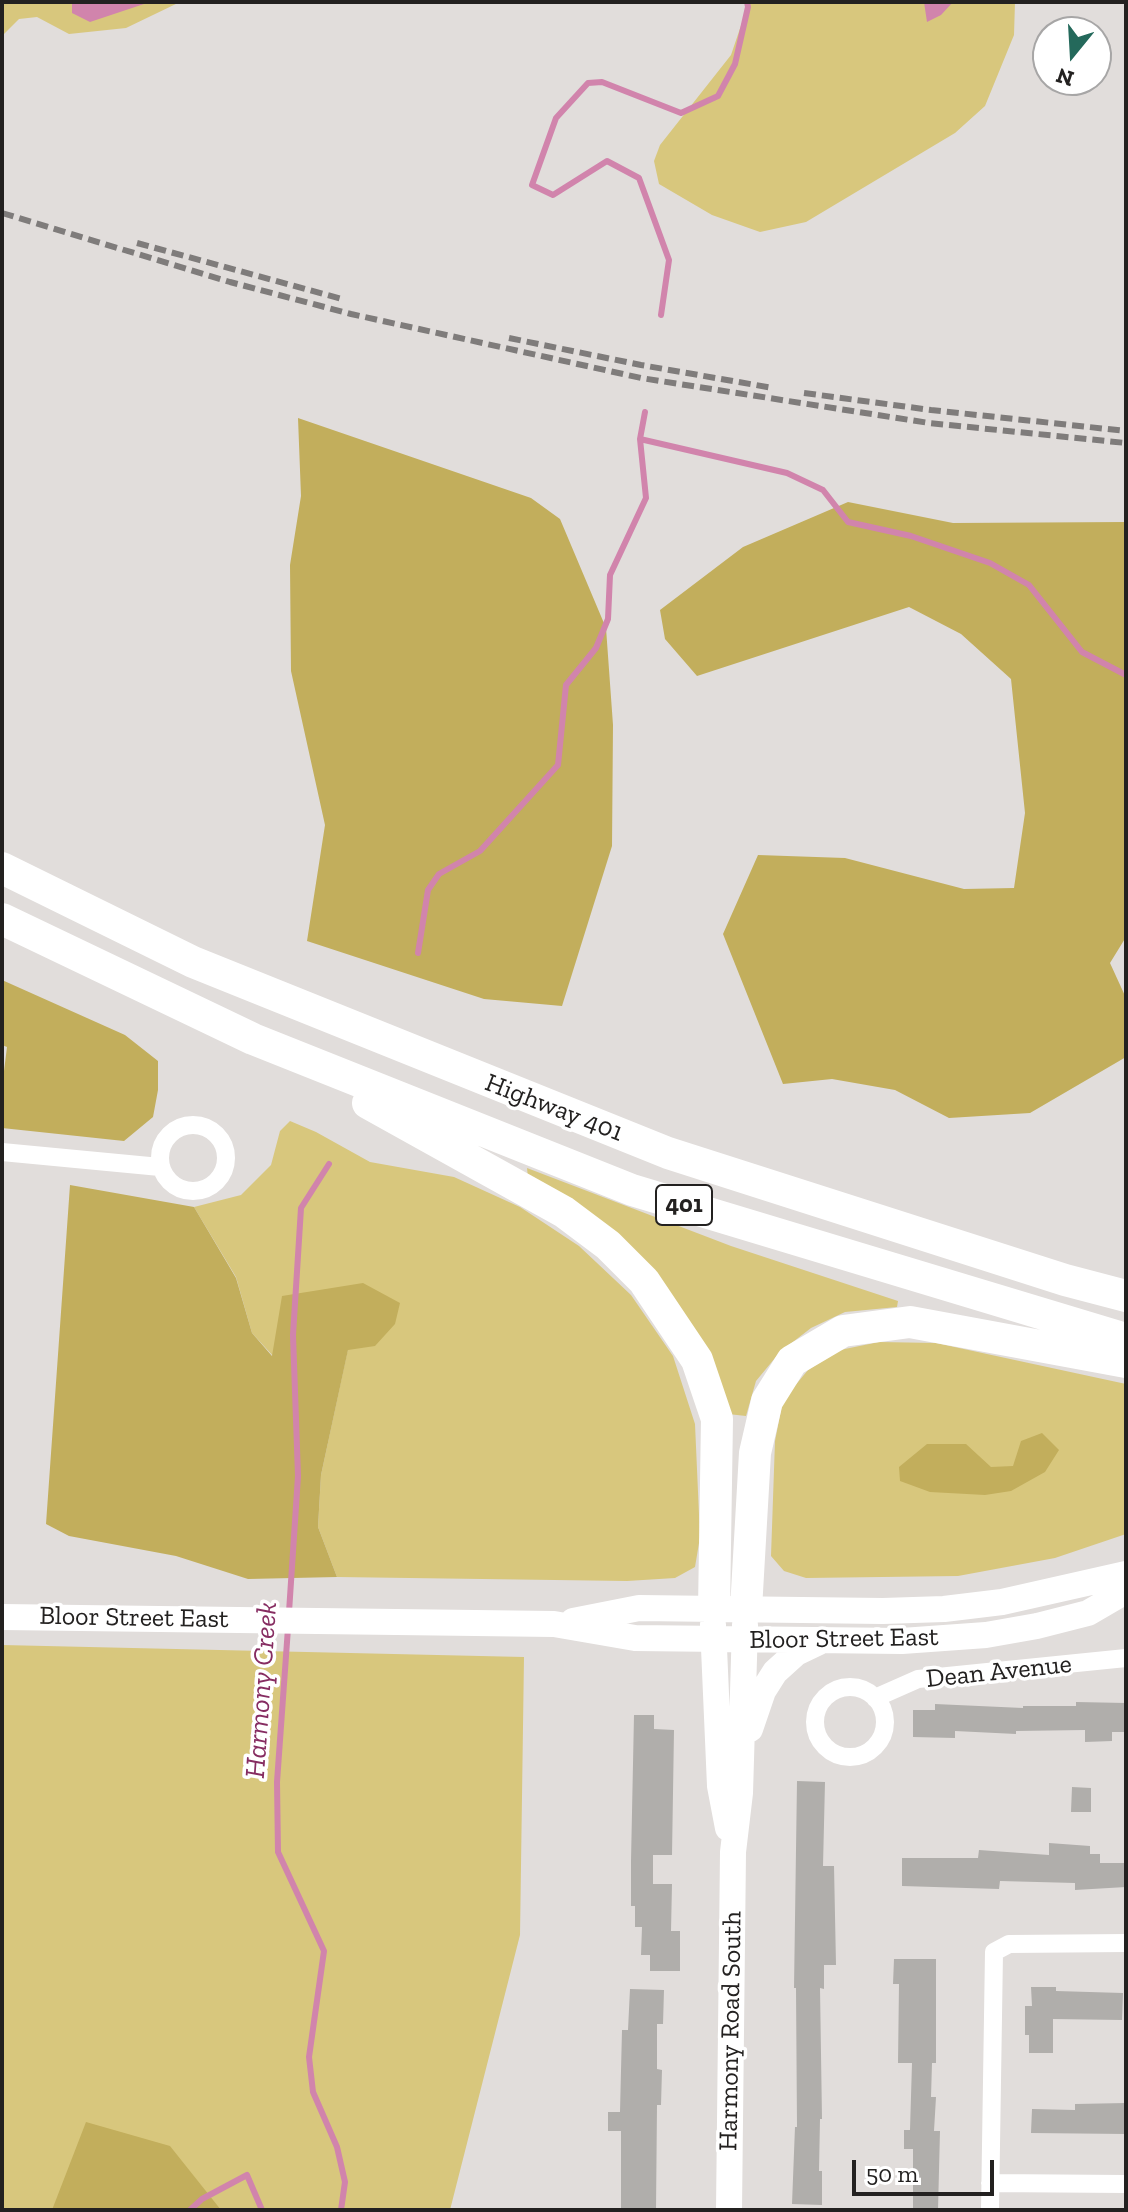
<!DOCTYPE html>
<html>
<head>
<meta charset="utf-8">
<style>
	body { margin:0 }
	#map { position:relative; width:1128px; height:2212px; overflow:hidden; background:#e1dddb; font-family:"Zilla Slab",serif }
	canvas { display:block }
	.frame { position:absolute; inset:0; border:4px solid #232120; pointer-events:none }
	.north { position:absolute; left:1032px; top:16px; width:80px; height:80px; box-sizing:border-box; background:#fff; border:2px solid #a7a6a6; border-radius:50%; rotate:198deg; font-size:22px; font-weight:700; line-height:32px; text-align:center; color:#232120 }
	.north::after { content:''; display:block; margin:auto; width:28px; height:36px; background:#24695b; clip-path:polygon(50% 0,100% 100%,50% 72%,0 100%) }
	.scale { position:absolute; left:852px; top:2160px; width:142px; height:36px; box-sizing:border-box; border:4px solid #232120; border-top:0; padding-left:10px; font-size:24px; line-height:28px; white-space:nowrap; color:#232120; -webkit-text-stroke:6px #fff; paint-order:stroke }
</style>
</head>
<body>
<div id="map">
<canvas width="1128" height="2212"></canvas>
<div class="frame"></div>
<div class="north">N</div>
<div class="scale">50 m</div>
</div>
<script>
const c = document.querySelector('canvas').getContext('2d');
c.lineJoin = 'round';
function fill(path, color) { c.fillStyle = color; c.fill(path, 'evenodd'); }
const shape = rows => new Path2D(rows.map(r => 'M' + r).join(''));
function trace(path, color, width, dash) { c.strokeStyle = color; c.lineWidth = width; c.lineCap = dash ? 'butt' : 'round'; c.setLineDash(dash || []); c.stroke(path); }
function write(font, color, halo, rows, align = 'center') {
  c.font = font + ' "Zilla Slab",serif'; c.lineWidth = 7; c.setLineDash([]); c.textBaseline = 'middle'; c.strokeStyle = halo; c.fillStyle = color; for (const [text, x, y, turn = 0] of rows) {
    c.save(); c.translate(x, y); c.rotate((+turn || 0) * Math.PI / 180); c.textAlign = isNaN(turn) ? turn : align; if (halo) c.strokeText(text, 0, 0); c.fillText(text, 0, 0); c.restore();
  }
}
const green = shape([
	[2,2,180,2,126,28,69,34,37,17,19,19,2,36],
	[749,2,1015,2,1014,35,985,106,955,133,806,222,760,232,712,215,659,184,654,161,660,145,731,55],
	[290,1121,316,1132,370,1162,454,1177,520,1207,579,1246,631,1295,673,1356,695,1424,700,1537,695,1567,675,1578,627,1581,337,1577,318,1527,321,1475,348,1349,375,1345,273,1356,252,1333,236,1277,194,1207,241,1195,271,1165,280,1131],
	[527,1168,731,1246,898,1301,897,1307,845,1312,811,1328,780,1352,756,1381,746,1416,728,1414,715,1381,528,1178],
	[879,1342,936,1343,1126,1384,1126,1534,1055,1558,958,1576,806,1578,784,1571,771,1556,775,1441,783,1400,808,1370,840,1350],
	[2,1645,524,1657,520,1935,450,2210,2,2210]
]);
const forest = shape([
	[298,418,531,498,560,519,606,628,613,725,612,846,562,1006,484,999,307,941,325,825,291,671,290,565,301,496],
	[848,502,953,523,1126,522,1126,937,1110,963,1126,998,1126,1057,1030,1113,949,1118,895,1090,832,1079,783,1084,723,934,758,855,845,858,964,889,1014,888,1025,813,1011,679,961,634,909,607,697,676,665,639,660,610,743,547],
	[2,980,125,1035,158,1061,158,1090,153,1117,124,1141,2,1128,2,1087,7,1047,2,1045],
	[70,1185,194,1207,236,1278,252,1333,272,1356,282,1296,363,1283,400,1303,395,1324,375,1346,348,1350,321,1475,318,1527,337,1577,248,1579,176,1556,69,1536,46,1524],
	[1042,1433,1059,1450,1045,1472,1011,1491,985,1495,930,1492,900,1481,899,1467,927,1444,966,1444,991,1467,1013,1466,1021,1441],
	[86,2122,170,2146,221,2210,52,2210]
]);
const water = shape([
	[72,2,150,2,90,22,72,13],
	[924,2,953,2,941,15,927,22]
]);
const stream = shape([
	[661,315,669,260,639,178,607,161,553,195,532,185,556,118,588,83,602,82,681,113,718,96,735,64,748,7,747,2],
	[640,439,787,473,823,490,848,522,911,536,990,563,1029,585,1082,652,1126,675],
	[418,953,428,890,439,874,480,851,558,765,566,685,596,648,608,619,610,575,646,498,640,439,645,412],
	[289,1612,298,1476,293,1335,301,1208,329,1164],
	[288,1628,277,1782,278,1852,324,1951,309,2057,313,2092,337,2147,345,2182,341,2210],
	[190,2210,202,2199,247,2175,262,2210]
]);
const building = shape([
	[1076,1702,1126,1703,1126,1732,1112,1732,1112,1741,1085,1742,1085,1730,1016,1731,1016,1734,955,1731,955,1738,913,1737,913,1710,935,1710,935,1704,1023,1708,1023,1706,1076,1706],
	[634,1715,654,1715,654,1729,674,1730,672,1855,653,1855,653,1884,672,1884,671,1931,680,1931,680,1971,650,1971,650,1955,641,1955,642,1927,635,1927,635,1906,631,1906,631,1861],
	[797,1781,825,1782,823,1866,834,1866,836,1965,824,1965,824,1989,820,1988,822,2119,820,2119,819,2171,822,2171,822,2205,792,2204,795,2127,797,2127,796,1988,794,1988],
	[1072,1787,1091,1788,1091,1812,1071,1812],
	[1049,1843,1090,1846,1090,1854,1100,1854,1100,1863,1126,1863,1126,1887,1075,1890,1075,1883,1000,1881,999,1889,902,1886,902,1858,978,1858,979,1850,1049,1855],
	[894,1959,936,1959,936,2063,932,2063,931,2097,936,2097,934,2131,940,2131,938,2210,913,2210,913,2149,904,2149,904,2130,910,2130,912,2063,898,2063,899,1984,893,1984],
	[1031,1987,1056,1987,1056,1991,1123,1993,1122,2020,1053,2019,1053,2053,1029,2053,1029,2035,1025,2035,1025,2006,1032,2006],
	[630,1989,664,1990,663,2024,657,2024,657,2069,662,2070,661,2105,657,2105,656,2210,621,2210,621,2131,608,2131,608,2112,620,2112,622,2030,628,2030],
	[1126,2103,1126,2134,1031,2133,1032,2109,1075,2110,1075,2104]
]);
const street = shape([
	'160 1158a33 33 0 1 1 66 0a33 33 0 1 1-66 0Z',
	[2,1152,160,1167],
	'815 1722a35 35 0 1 1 70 0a35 35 0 1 1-70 0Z',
	[875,1698,918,1679,1126,1658],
	[990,2183,1126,2184],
	[990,2210,994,1952,1009,1944,1126,1943]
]);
const secondary = shape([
	[2,1617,554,1624,635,1638,902,1641,986,1635,1037,1626,1088,1613,1126,1591],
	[573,1621,639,1608,883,1611,944,1609,1002,1602,1126,1574],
	[713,1625,720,1786,728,1828],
	[750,1729,763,1691,775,1672,796,1653,819,1642],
	[729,2210,733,1852,740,1793,745,1625]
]);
const highway = shape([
	[2,868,193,962,668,1153,1065,1280,1126,1296],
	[2,919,253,1039,632,1190,1126,1339],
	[368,1103,564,1212,608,1245,644,1281,697,1360,717,1419,714,1609],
	[746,1609,755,1453,767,1401,792,1361,843,1331,910,1322,1126,1362]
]);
const rail = shape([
	[2,213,230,282,351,314,641,378,929,423,1126,443],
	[137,243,342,299],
	[509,338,641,365,773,388],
	[804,393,931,410,1126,431]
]);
const shields = [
	[684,1205,56]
];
const shieldNames = [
	["401",684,1205]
];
const streetNames = [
	["Highway 401",554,1108,21],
	["Bloor Street East",134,1618,1],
	["Bloor Street East",844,1639,-1],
	["Dean Avenue",999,1672,-6],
	["Harmony Road South",731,2031,-89]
];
const waterNames = [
	["Harmony Creek",262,1690,-86]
];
fill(green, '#d8c77d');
fill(forest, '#c2ae5c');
fill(water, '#d184ac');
trace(stream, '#d184ac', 6);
fill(building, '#b0aeab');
trace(street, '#fff', 18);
trace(secondary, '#fff', 26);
trace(highway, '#fff', 32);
trace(rail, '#7f7c7b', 6, [12, 6]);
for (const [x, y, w] of shields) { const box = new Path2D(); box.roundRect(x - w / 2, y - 20, w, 40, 6); c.fillStyle = '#fff'; c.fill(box); trace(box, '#232120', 2); }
write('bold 24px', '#232120', null, shieldNames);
write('26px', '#232120', '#fff', streetNames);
write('italic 28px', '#862c61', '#fff', waterNames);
</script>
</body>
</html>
